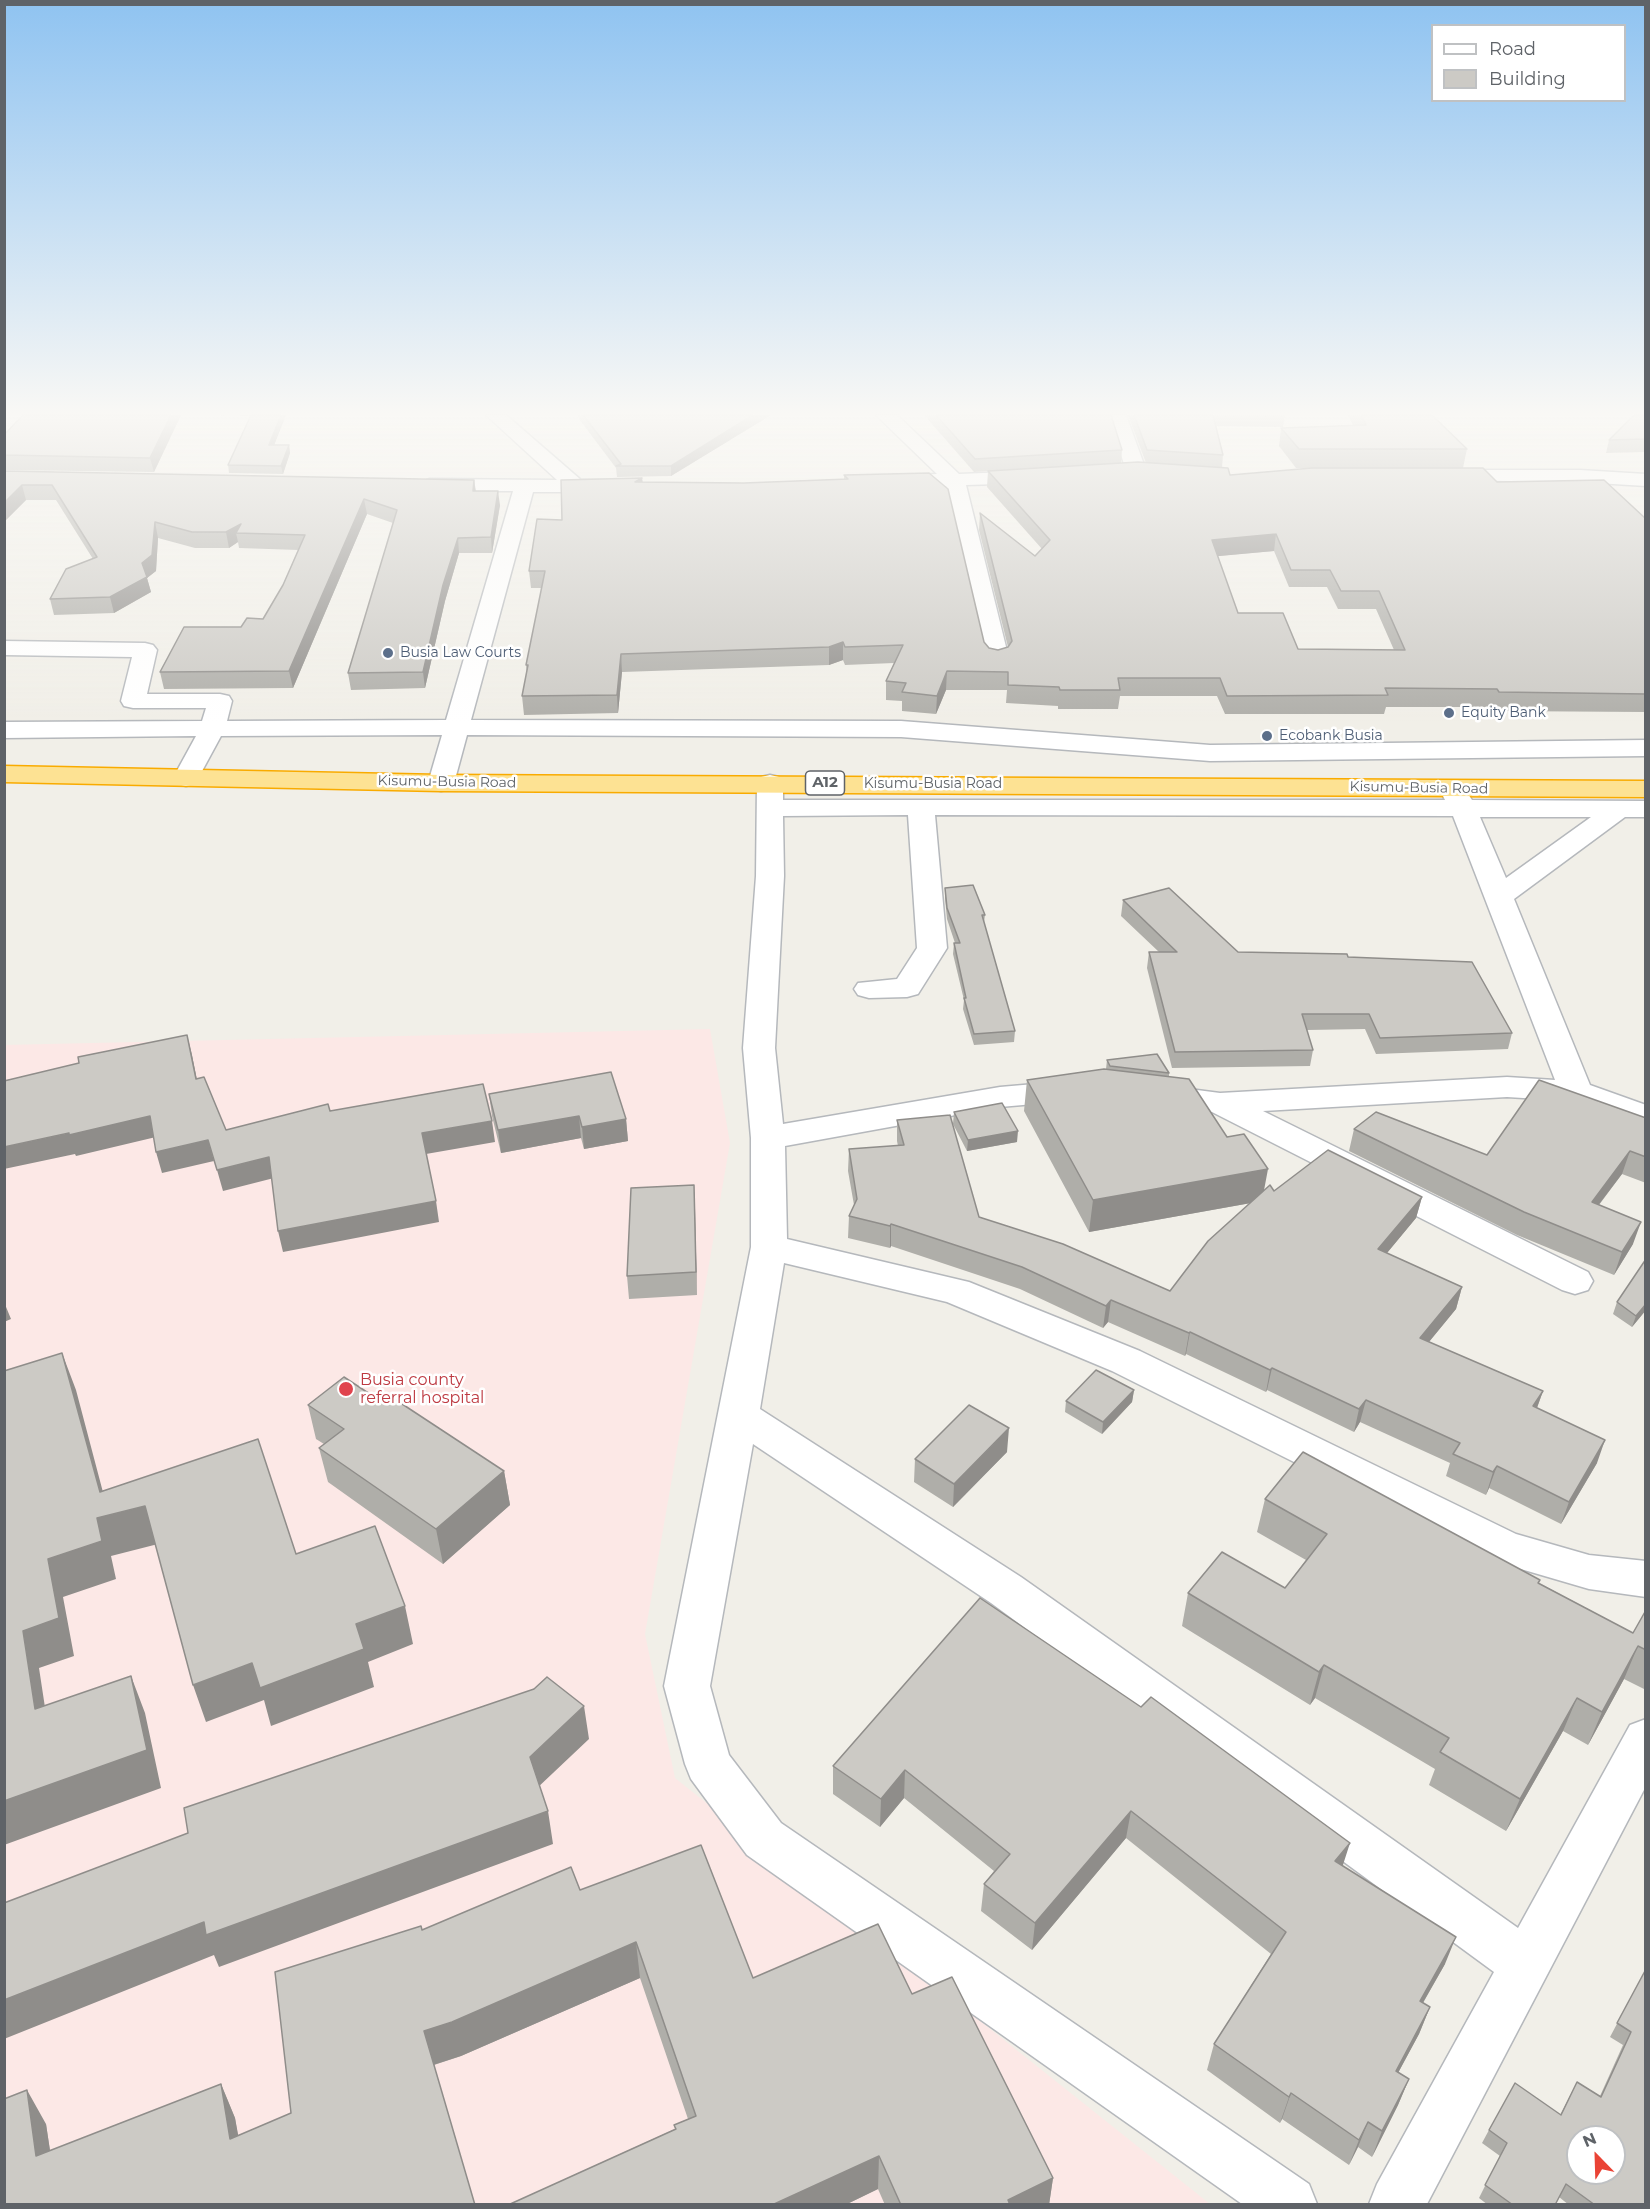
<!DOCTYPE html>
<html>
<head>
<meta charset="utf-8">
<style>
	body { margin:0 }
	#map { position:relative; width:1650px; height:2209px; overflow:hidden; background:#f1efe8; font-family:Montserrat,sans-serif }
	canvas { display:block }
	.frame { position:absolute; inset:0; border:6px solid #5f6368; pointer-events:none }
	.legend { position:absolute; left:1431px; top:24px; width:195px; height:78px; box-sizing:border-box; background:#fff; border:2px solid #bfc1c3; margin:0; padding:8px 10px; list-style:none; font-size:18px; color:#5f6368 }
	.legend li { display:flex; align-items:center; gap:12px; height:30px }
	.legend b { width:30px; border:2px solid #bfc1c3 }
	.north { position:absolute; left:1566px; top:2125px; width:60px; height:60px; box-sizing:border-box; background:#fff; border:2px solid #bfc1c3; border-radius:50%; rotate:337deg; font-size:16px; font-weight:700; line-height:24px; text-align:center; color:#5f6368 }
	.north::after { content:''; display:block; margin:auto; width:21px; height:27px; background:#ea4335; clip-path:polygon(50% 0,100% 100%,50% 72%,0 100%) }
</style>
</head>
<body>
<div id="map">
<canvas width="1650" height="2209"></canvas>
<div class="frame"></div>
<ul class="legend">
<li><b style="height:8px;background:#fff"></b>Road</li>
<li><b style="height:16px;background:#cccac5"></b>Building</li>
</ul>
<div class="north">N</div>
</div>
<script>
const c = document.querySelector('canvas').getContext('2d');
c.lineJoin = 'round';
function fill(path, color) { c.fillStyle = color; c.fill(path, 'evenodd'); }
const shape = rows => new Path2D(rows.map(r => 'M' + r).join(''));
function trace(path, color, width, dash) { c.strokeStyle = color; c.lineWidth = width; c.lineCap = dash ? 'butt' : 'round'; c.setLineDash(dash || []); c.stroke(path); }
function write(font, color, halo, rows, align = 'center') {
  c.font = font + ' Montserrat,sans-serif'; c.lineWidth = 5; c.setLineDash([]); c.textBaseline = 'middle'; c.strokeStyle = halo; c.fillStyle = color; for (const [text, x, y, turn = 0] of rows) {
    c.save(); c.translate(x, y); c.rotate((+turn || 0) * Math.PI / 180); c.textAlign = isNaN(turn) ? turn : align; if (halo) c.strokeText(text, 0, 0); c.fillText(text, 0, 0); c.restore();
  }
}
const medical = shape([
	[710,1029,730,1143,645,1634,675,1778,1210,2204,5,2204,4,1045]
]);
const minor = shape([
	[486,415,506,415,581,480,606,480,613,482,616,486,613,490,606,492,533,492,471,720,901,721,1210,745,1646,740,1646,756,1210,761,901,737,467,735,454,783,450,789,441,791,432,789,428,783,442,735,221,736,195,784,186,786,177,784,173,778,196,736,4,738,4,722,202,721,206,708,133,708,124,706,121,701,132,657,4,655,4,641,145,643,153,645,157,650,147,694,220,694,229,696,232,701,227,721,446,720,513,491,430,491,423,489,420,485,423,481,430,479,557,480,486,415],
	[876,415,897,415,959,474,1032,471,1039,473,1042,477,1039,481,1032,483,966,485,1009,659,1005,664,997,666,989,664,985,659,946,486,888,486,885,482,888,478,895,476,937,474,876,415],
	[1108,415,1126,415,1146,470,1143,474,1136,476,1129,474,1126,470,1108,415],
	[1446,470,1580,470,1646,474,1646,486,1580,482,1439,480,1436,476,1439,472,1446,470],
	[770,775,779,777,783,783,783,800,1445,800,1441,792,1445,786,1454,784,1463,786,1472,800,1646,801,1646,817,1625,817,1514,899,1590,1085,1646,1105,1646,1127,1572,1101,1507,1097,1263,1111,1588,1272,1593,1281,1588,1290,1575,1294,1562,1290,1212,1112,1159,1105,1147,1102,1143,1095,1147,1088,1159,1085,1220,1093,1507,1077,1555,1080,1453,816,935,815,947,948,918,994,907,997,869,998,858,995,854,989,858,983,897,979,917,948,908,815,783,816,784,876,775,1048,783,1124,1000,1087,1069,1081,1081,1084,1085,1091,1081,1098,1069,1101,1000,1107,785,1146,787,1239,969,1282,1140,1351,1516,1534,1589,1555,1646,1561,1646,1597,1589,1589,1490,1560,1112,1371,947,1302,784,1263,760,1409,1021,1577,1518,1928,1630,1725,1646,1719,1646,1786,1427,2204,1369,2204,1377,2184,1494,1972,991,1603,753,1444,710,1686,729,1755,781,1823,1309,2184,1317,2204,1242,2204,747,1855,691,1779,685,1764,664,1686,751,1247,751,1138,743,1048,756,876,757,783,761,777,770,775],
	[1480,817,1591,817,1506,878,1480,817]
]);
const highway = shape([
	[4,766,441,775,1646,781,1646,797,441,791,4,782,4,766]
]);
const wall = shape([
	[181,415,154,472,4,470,4,435],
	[214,415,286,415,274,445,289,445,290,453,283,474,229,473,228,465,250,416],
	[578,415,771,415,671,476,617,477,616,468,579,419],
	[924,415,1111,415,1122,450,1121,463,1146,463,1128,415,1285,415,1283,427,1216,426,1223,455,1222,468,1230,475,1497,482,1646,519,1646,712,1495,711,1493,707,1386,707,1384,714,1225,714,1217,696,1120,696,1118,709,1058,709,1058,706,1006,703,1007,690,946,690,936,714,902,711,902,701,886,700,886,681,894,663,845,665,843,660,829,665,622,672,618,713,524,715,522,696,527,674,526,665,542,588,531,588,529,571,562,520,642,478,643,482,744,483,844,479,844,475,989,648,998,650,1008,647,979,530,980,513,1035,556,1042,549,987,487,988,471,974,472],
	[1274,551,1289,587,1327,587,1338,609,1376,609,1394,650,1298,649,1238,613,1217,556],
	[1348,415,1432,415,1467,449,1463,468,1296,468,1279,446,1281,428,1353,425],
	[1646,415,1646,452,1606,453,1609,440],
	[4,471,474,480,476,491,500,505,492,553,459,553,445,601,425,688,351,690,348,673,393,523,367,514,293,688,164,689,160,672,241,627,263,619,283,585,298,550,239,548,238,542,229,548,195,548,158,538,156,571,147,578,151,592,114,613,54,615,50,599,93,559,56,500,26,500,4,522],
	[945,888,985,915,984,922,1015,1031,1014,1042,974,1045,963,1009,964,1000,953,954,954,943,955,943,947,919,945,898],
	[1123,900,1238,952,1348,957,1512,1033,1508,1049,1376,1054,1365,1029,1307,1030,1313,1050,1310,1066,1172,1068,1147,968,1149,952,1159,952,1121,916],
	[1107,1060,1169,1073,1169,1077,1227,1137,1263,1191,1422,1197,1416,1218,1387,1253,1462,1287,1456,1309,1429,1342,1543,1391,1537,1408,1597,1463,1561,1524,1489,1488,1486,1495,1446,1476,1450,1463,1360,1422,1354,1432,1267,1390,1266,1392,1186,1354,1185,1356,1108,1322,1103,1328,1020,1289,891,1246,890,1248,848,1238,849,1216,854,1205,848,1171,849,1149,898,1146,897,1141,897,1120,979,1217,1170,1291,1251,1203,1089,1232,1024,1111,1027,1080,1106,1069],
	[489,1094,626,1119,628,1141,584,1149,581,1138,501,1153,492,1116],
	[954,1112,1017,1142,967,1151,953,1124],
	[1646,1118,1646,1183,1622,1174,1599,1205,1633,1244,1614,1275,1517,1235,1349,1151,1354,1129,1487,1155],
	[694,1185,697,1295,629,1299,627,1276],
	[1617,1302,1646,1310,1632,1327,1613,1314],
	[1134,1390,1132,1402,1102,1434,1065,1412,1066,1401],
	[382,1402,504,1471,510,1505,443,1564,328,1482,319,1448,324,1444,316,1439,308,1405],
	[1007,1452,953,1507,914,1482,915,1459],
	[1265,1499,1539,1583,1633,1633,1646,1610,1646,1690,1624,1679,1588,1745,1563,1731,1506,1831,1429,1785,1435,1769,1315,1698,1310,1705,1182,1626,1188,1593,1285,1588,1306,1560,1257,1532],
	[980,1598,1343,1866,1445,1964,1423,2003,1430,2007,1419,2034,1398,2073,1409,2079,1398,2105,1372,2157,1358,2147,1349,2165,1282,2119,1280,2123,1207,2070,1214,2044,1271,1954,1126,1838,1032,1950,981,1911,984,1884,994,1871,904,1798,880,1827,833,1794,833,1766],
	[580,1890,753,1978,912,1994,1053,2178,1049,2205,885,2205,878,2189,845,2205,508,2205,675,2129,674,2125,688,2119,640,1978,461,2056,434,2065,475,2205,4,2205,46,2124,50,2151,221,2084,235,2118,238,2136,291,2113,422,1930],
	[1646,1969,1646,2205,1569,2205,1559,2197,1555,2205,1488,2205,1479,2198,1500,2156,1482,2143,1489,2130,1560,2115,1577,2082,1600,2096,1623,2045,1610,2037]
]);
const shadedWall = shape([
	[171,415,181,415,154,472,150,458],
	[281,415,286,415,271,453,269,445],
	[753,415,771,415,671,476,671,466],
	[289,445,290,453,283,474,281,466],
	[642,478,643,494,635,482],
	[474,480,476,495,473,491],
	[22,485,26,500,4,522,4,503],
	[498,491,500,505,492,553,491,537],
	[364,499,367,514,293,688,289,671],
	[155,522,158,538,156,571,147,578,151,592,114,613,110,597,142,563],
	[241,524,236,533,238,542,229,548,226,532],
	[1276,534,1274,551,1209,557,1212,540],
	[458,538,459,553,445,601,425,688,423,672,443,585],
	[843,642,843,660,829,665,829,647],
	[621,654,622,672,618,713,617,695],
	[947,671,946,690,936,714,937,696],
	[187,1035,192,1055,201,1100,196,1079],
	[150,1116,156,1137,76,1156,75,1154,4,1169,4,1147],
	[579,1116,581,1138,501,1153,498,1130],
	[626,1119,628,1141,584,1149,582,1127],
	[492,1121,495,1142,426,1154,422,1133],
	[1018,1131,1017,1142,967,1151,968,1140],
	[208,1140,214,1161,162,1173,156,1152],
	[1630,1151,1622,1174,1584,1224,1592,1202],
	[269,1157,274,1178,223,1191,217,1170],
	[1268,1169,1262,1201,1089,1232,1093,1200],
	[694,1185,695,1208,697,1295,696,1272],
	[1422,1197,1416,1218,1372,1271,1378,1249],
	[436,1201,439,1222,283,1252,278,1231],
	[1641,1222,1633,1244,1614,1275,1622,1252],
	[891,1224,891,1246,890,1248,890,1226],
	[1462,1287,1456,1309,1414,1360,1420,1338],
	[1111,1300,1108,1322,1103,1328,1106,1306],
	[4,1302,11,1319,4,1322],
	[1646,1304,1646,1310,1632,1327,1636,1316],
	[1190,1332,1186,1354,1185,1356,1189,1333],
	[62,1353,76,1390,109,1515,145,1506,158,1544,111,1556,116,1579,63,1597,74,1656,39,1668,51,1747,35,1709,23,1631,48,1559,97,1518,100,1492],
	[1272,1368,1267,1390,1266,1392,1270,1370],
	[1134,1390,1132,1402,1102,1434,1103,1422],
	[1543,1391,1535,1413,1533,1406],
	[1366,1400,1360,1422,1354,1432,1359,1409],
	[1009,1428,1007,1452,953,1507,954,1484],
	[1605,1440,1597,1463,1561,1524,1569,1502],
	[1497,1466,1489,1488,1486,1495,1493,1472],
	[504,1471,510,1505,443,1564,436,1529],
	[405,1606,413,1644,368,1662,374,1687,271,1726,264,1700,206,1722,193,1685],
	[1638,1646,1624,1679,1588,1745,1602,1712],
	[1324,1665,1315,1698,1310,1705,1319,1672],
	[131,1676,145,1713,161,1788,4,1845,4,1801],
	[1577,1698,1563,1731,1506,1831,1520,1799],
	[584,1706,589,1739,535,1790,530,1757],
	[905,1770,904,1798,880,1827,881,1799],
	[548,1811,553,1844,219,1967,214,1955,4,2039,4,2000,204,1922],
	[1131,1811,1126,1838,1032,1950,1035,1923],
	[1350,1843,1341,1871,1335,1861],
	[1456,1937,1445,1964,1409,2027,1420,2001],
	[636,1942,640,1978,461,2056,433,2065,424,2031],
	[1430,2007,1419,2034,1385,2097,1396,2071],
	[1409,2079,1398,2105,1372,2157,1382,2131],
	[221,2084,235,2118,245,2172,230,2139],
	[27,2090,46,2124,56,2190,36,2156],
	[1291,2093,1282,2119,1280,2123,1289,2097],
	[1368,2122,1358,2147,1349,2165,1359,2140],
	[879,2156,878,2189,845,2205,772,2205],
	[1053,2178,1049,2205,1008,2205,1008,2200]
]);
const building = shape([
	[23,415,171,415,150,458,4,455,4,435,23,415],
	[251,415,281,415,269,445,289,445,281,466,228,465,251,415],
	[583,415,753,415,671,466,616,466,621,464,583,415],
	[936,415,1111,415,1122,450,975,459,936,415],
	[1134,415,1213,415,1223,455,1147,450,1134,415],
	[1361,415,1432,415,1467,449,1299,449,1281,428,1366,425,1361,415],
	[1634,415,1646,415,1646,439,1609,440,1634,415],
	[1138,462,1228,468,1230,475,1312,468,1483,468,1497,482,1604,480,1646,519,1646,694,1499,692,1497,689,1385,688,1388,695,1227,696,1220,678,1118,678,1120,690,1060,690,1059,687,1008,685,1008,672,947,671,937,696,902,692,906,683,886,681,903,645,845,647,843,642,829,647,621,654,617,695,522,696,528,665,526,665,545,571,529,571,537,519,562,520,561,480,642,478,635,482,744,483,848,479,844,475,929,473,948,489,984,642,989,648,998,650,1008,647,1012,641,980,513,1035,556,1050,540,988,471,1138,462],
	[1276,534,1291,570,1330,570,1341,591,1379,591,1405,650,1298,649,1283,613,1238,613,1212,540,1276,534],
	[4,471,474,480,473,491,498,491,491,537,458,538,443,585,423,672,348,673,397,510,364,499,289,671,160,672,184,627,241,627,247,618,263,619,283,585,305,535,236,533,241,524,226,532,192,532,155,522,152,555,142,563,147,577,110,597,50,599,66,569,97,557,52,485,22,485,4,503,4,471],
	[973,885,985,915,982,915,1015,1031,974,1034,964,998,966,998,954,943,960,943,947,908,945,888,973,885],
	[1169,888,1238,952,1347,954,1348,957,1472,962,1512,1033,1380,1038,1369,1014,1302,1014,1313,1050,1175,1052,1149,952,1177,952,1123,900,1169,888],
	[187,1035,196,1079,204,1077,226,1130,328,1104,330,1111,483,1084,492,1121,422,1133,436,1201,278,1231,269,1157,217,1170,208,1140,156,1152,150,1116,69,1135,69,1133,4,1147,4,1081,79,1063,78,1057,187,1035],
	[1157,1054,1169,1073,1110,1066,1107,1060,1157,1054],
	[1104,1069,1189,1079,1227,1137,1244,1134,1268,1169,1093,1200,1027,1080,1104,1069],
	[611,1072,626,1119,582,1127,579,1116,498,1130,489,1094,611,1072],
	[1539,1080,1646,1118,1646,1157,1630,1151,1592,1202,1641,1222,1622,1252,1524,1212,1354,1129,1376,1112,1487,1155,1539,1080],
	[1002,1103,1018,1131,968,1140,954,1112,1002,1103],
	[950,1115,979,1217,1063,1244,1170,1291,1208,1241,1270,1185,1274,1191,1328,1150,1422,1197,1378,1249,1462,1287,1420,1338,1543,1391,1533,1406,1605,1440,1569,1502,1497,1466,1493,1472,1453,1454,1460,1443,1366,1400,1359,1409,1272,1368,1270,1370,1190,1332,1189,1333,1111,1300,1106,1306,1022,1267,891,1224,890,1226,849,1216,857,1199,849,1149,904,1145,897,1120,950,1115],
	[694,1185,696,1272,627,1276,631,1188,694,1185],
	[1646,1259,1646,1304,1636,1316,1617,1302,1646,1259],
	[62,1353,100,1492,258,1439,296,1554,375,1526,405,1606,356,1624,364,1649,260,1688,252,1663,193,1685,145,1506,97,1518,102,1541,48,1559,59,1618,23,1631,35,1709,131,1676,147,1750,4,1801,4,1371,62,1353],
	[1096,1370,1134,1390,1103,1422,1066,1401,1096,1370],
	[344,1377,382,1402,390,1396,504,1471,436,1529,319,1448,344,1429,308,1405,344,1377],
	[969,1405,1009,1428,954,1484,915,1459,969,1405],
	[1303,1452,1540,1580,1538,1583,1633,1633,1646,1610,1646,1650,1638,1646,1602,1712,1577,1698,1520,1799,1440,1752,1449,1738,1324,1665,1319,1672,1188,1593,1222,1552,1285,1588,1327,1534,1265,1499,1303,1452],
	[980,1598,1141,1707,1151,1697,1350,1843,1335,1861,1456,1937,1420,2001,1430,2007,1396,2071,1409,2079,1382,2131,1368,2122,1359,2140,1291,2093,1289,2097,1214,2044,1286,1932,1131,1811,1035,1923,984,1884,1010,1854,905,1770,881,1799,833,1766,980,1598],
	[547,1677,584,1706,530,1757,548,1811,206,1935,204,1922,4,2000,4,1903,188,1833,184,1808,534,1689,547,1677],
	[701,1845,753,1978,878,1924,912,1994,952,1977,1053,2178,1008,2200,1010,2205,901,2205,879,2156,772,2205,508,2205,676,2129,674,2125,696,2116,636,1942,452,2022,424,2031,475,2205,4,2205,4,2099,27,2090,36,2156,221,2084,230,2139,291,2113,275,1972,421,1926,422,1930,571,1867,580,1890,701,1845],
	[1646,1969,1646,2205,1595,2205,1566,2184,1555,2205,1513,2205,1485,2185,1507,2143,1489,2130,1515,2083,1561,2115,1577,2082,1601,2097,1631,2032,1617,2023,1646,1969],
	[1578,2137,1614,2137,1614,2173,1578,2173,1578,2137]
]);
const markers = [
	[388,653,6,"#5c6f8a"],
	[1449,713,6,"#5c6f8a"],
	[1267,736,6,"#5c6f8a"],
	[346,1389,8,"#e0444e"]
];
const farServicenames = [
	["Busia Law Courts",400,653],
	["Equity Bank",1461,713],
	["Ecobank Busia",1279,736]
];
const farStreetnames = [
	["Kisumu-Busia Road",447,782,1],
	["Kisumu-Busia Road",933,784],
	["Kisumu-Busia Road",1419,788,1]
];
const shields = [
	[825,783,39]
];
const shieldNames = [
	["A12",825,783]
];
const healthNames = [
	["Busia county",360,1380],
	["referral hospital",360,1398]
];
fill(medical, '#fce8e6');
trace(minor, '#b5b8bc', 3);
trace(highway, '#f9ab00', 3);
fill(minor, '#fff');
fill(highway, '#fde293');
fill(wall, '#afaea9');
fill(shadedWall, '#8f8d8a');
fill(building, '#cccac5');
trace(building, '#8f8d8a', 1.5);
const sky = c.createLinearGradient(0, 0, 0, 725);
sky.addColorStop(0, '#8fc3f1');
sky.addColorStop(0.57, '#f9f8f5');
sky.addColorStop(1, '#f9f8f500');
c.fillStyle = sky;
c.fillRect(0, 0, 1650, 725);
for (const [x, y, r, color] of markers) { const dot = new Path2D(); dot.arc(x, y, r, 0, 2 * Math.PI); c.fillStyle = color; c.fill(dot); trace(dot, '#fff', 2); }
write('14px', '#4e5e75', '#fff', farServicenames, 'left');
write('14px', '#5f6368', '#fff', farStreetnames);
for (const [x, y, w] of shields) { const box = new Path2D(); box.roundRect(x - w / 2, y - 12, w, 24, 4.5); c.fillStyle = '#fff'; c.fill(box); trace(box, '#5f6368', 1.5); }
write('bold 15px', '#5f6368', null, shieldNames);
write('16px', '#be3a42', '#fff', healthNames, 'left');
</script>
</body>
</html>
